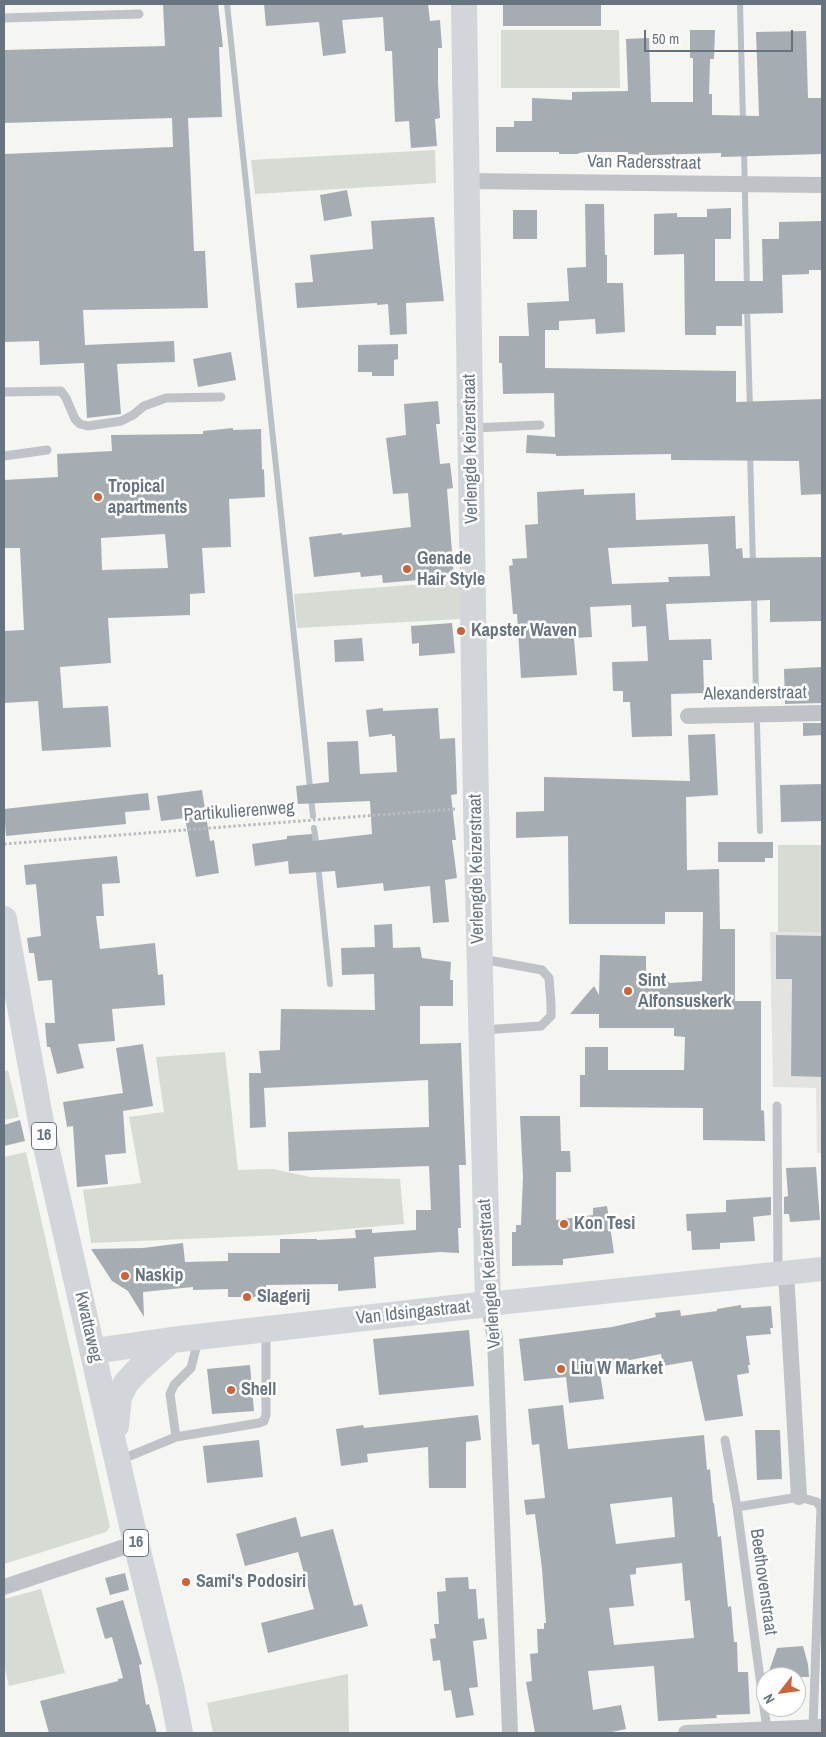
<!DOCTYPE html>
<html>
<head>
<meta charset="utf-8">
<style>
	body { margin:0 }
	#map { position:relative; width:826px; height:1737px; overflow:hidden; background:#f5f5f2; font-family:"Archivo Narrow",sans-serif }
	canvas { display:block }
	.frame { position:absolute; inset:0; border:5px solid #677480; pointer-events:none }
	.north { position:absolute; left:756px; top:1667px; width:50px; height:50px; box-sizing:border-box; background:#fff; border:1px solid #c2c7cc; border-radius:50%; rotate:240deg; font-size:14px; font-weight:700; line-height:20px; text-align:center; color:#677480 }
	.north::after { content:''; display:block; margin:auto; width:18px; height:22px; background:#cf6238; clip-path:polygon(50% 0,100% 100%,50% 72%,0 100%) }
	.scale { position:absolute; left:644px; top:30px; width:149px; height:22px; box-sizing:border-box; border:2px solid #677480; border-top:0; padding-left:6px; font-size:15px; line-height:18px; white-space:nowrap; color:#677480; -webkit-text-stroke:4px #fff; paint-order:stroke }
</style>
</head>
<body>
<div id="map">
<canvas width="826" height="1737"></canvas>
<div class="frame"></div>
<div class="north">N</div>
<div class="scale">50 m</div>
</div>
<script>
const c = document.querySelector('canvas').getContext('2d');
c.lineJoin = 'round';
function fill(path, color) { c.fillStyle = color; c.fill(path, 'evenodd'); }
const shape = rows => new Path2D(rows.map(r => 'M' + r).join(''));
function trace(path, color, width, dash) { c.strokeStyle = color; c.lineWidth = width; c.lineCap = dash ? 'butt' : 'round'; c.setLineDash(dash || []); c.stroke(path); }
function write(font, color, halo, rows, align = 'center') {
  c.font = font + ' "Archivo Narrow",sans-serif'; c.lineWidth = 5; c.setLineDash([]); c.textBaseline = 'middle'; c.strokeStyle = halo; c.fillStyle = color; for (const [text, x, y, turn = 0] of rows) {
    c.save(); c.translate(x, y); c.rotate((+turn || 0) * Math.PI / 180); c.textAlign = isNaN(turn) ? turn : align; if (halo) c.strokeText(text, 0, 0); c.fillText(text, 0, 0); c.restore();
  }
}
const built = shape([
	[770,932,822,933,822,1153,817,1153,816,1088,773,1087]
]);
const green = shape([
	[501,30,619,30,620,88,501,88],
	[435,150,436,183,255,194,251,160],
	[461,581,461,619,297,628,294,594],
	[778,845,822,845,822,933,778,932],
	[225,1052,238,1170,273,1169,310,1177,400,1179,404,1224,280,1235,91,1243,83,1190,141,1183,129,1117,164,1112,156,1057],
	[8,1070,19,1117,4,1120,4,1072],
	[26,1152,110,1527,106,1532,4,1564,4,1157],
	[41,1589,65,1673,9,1686,4,1665,4,1599],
	[348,1674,349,1733,213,1733,207,1703]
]);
const stream = shape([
	[227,4,313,816],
	[740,4,743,122],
	[744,150,747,287],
	[747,307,750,410],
	[750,452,753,565],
	[754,592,756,698],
	[757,724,760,831],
	[314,828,317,849],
	[318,864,330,984]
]);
const building = shape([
	[163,4,218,4,223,47,219,47,222,117,188,118,194,251,205,251,208,308,83,310,85,345,174,341,175,362,117,364,121,414,87,418,84,363,40,365,39,341,4,342,4,154,173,147,172,118,4,123,4,50,165,46],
	[264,4,428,4,430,21,440,20,442,48,438,48,438,83,440,118,435,119,437,146,411,148,409,121,395,122,392,51,385,51,383,17,342,20,346,53,323,56,319,22,266,26],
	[503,4,601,4,601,26,503,26],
	[690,30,715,30,714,59,710,59,709,94,712,94,712,115,759,116,756,32,806,31,808,98,822,98,822,154,721,157,721,153,649,155,628,154,628,152,586,152,579,153,578,154,559,154,559,152,496,152,496,127,514,127,514,121,532,121,532,98,572,100,572,92,628,91,626,39,649,38,651,102,693,102,693,58,690,58],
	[347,190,352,216,324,221,320,195],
	[585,204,604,204,605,255,607,255,607,283,623,283,625,332,596,334,595,319,559,321,559,330,545,330,545,368,736,371,736,402,822,399,822,494,801,495,799,461,671,460,671,454,556,456,556,454,526,453,527,435,555,437,554,393,503,394,502,363,499,363,499,336,529,336,527,303,569,301,567,268,586,267],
	[731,208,731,239,715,239,715,281,763,281,762,239,779,239,779,222,822,221,822,270,809,270,809,274,782,275,783,313,742,314,742,326,716,326,716,335,685,335,684,254,654,255,654,214,677,213,677,217,707,217,707,209],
	[513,210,537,210,537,239,513,239],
	[434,217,444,301,406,303,407,334,390,335,388,304,377,305,377,303,297,308,295,283,313,282,310,255,373,249,371,221],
	[398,344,398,359,394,360,394,376,372,376,372,372,358,372,358,345],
	[231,352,236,380,198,387,193,359],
	[438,401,440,424,436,424,440,464,450,463,453,488,447,489,454,577,383,583,382,575,361,577,360,572,314,577,309,537,342,533,342,535,411,527,408,493,393,494,386,438,406,435,404,404],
	[233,428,233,430,261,429,262,470,264,469,265,497,229,499,231,547,202,548,205,593,190,594,190,615,108,618,111,663,60,667,63,708,108,706,111,747,42,751,38,701,4,703,4,631,24,630,20,548,5,548,4,480,58,477,57,454,112,451,111,435,203,434,203,431],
	[165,534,168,568,102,570,101,538],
	[584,489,584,495,635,493,636,520,735,516,736,549,742,548,743,558,822,557,822,621,770,622,770,600,666,604,669,640,711,639,712,660,703,660,704,693,671,694,672,736,632,737,630,702,623,702,623,691,613,691,612,662,648,661,646,626,632,627,631,605,590,607,592,637,574,638,577,675,521,678,517,614,513,614,509,566,513,565,512,559,527,558,525,525,538,524,537,492],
	[708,544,710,576,668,577,669,582,612,584,608,548],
	[452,623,455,653,419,656,419,643,412,644,411,626],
	[362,638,364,661,335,662,334,640],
	[822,667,822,703,785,704,784,669],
	[383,708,383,711,438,708,440,739,455,738,457,794,451,795,456,840,452,840,457,878,445,880,449,922,433,923,430,886,384,891,383,883,337,888,335,871,289,874,288,861,255,866,252,844,287,839,287,836,312,834,313,841,372,834,370,801,298,804,296,786,329,782,327,742,358,741,360,774,397,772,395,736,392,736,392,734,369,737,366,710],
	[803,723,822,723,822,735,803,736],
	[715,734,718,795,686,797,687,870,719,869,720,929,735,929,735,1001,761,1001,761,1110,764,1111,765,1141,703,1140,703,1108,580,1107,580,1075,585,1075,585,1047,608,1047,608,1070,684,1070,685,1037,674,1036,674,1028,599,1028,599,1014,570,1014,594,986,599,995,600,955,646,956,646,973,659,977,670,983,702,981,703,912,665,912,665,924,569,924,568,836,516,838,516,812,544,811,544,777,690,781,688,735],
	[822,784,822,821,781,822,780,785],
	[202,790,210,841,214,840,219,873,196,877,185,818,161,821,157,796],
	[148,793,150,810,125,812,126,824,6,836,4,809],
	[718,842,773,842,773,858,765,858,765,862,718,862],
	[117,856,120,883,102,884,104,916,96,916,100,949,155,943,158,975,163,974,165,1005,112,1009,115,1041,78,1044,84,1068,57,1074,50,1047,47,1047,45,1023,55,1023,52,980,38,981,34,953,29,953,27,938,41,936,36,884,26,885,24,865],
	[392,924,393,948,420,947,422,958,451,962,450,980,453,980,453,1006,420,1006,420,1044,461,1043,466,1165,459,1165,461,1228,458,1228,459,1253,440,1252,374,1257,376,1288,338,1291,338,1284,266,1285,266,1297,228,1297,228,1289,193,1290,193,1287,143,1292,144,1317,128,1291,112,1281,91,1249,143,1248,183,1243,185,1262,228,1261,228,1253,280,1253,280,1239,317,1239,317,1240,356,1238,355,1230,372,1229,372,1233,416,1230,416,1210,431,1210,429,1166,289,1171,288,1132,429,1127,428,1080,264,1088,266,1127,250,1128,249,1073,261,1073,259,1051,280,1050,281,1009,375,1010,374,974,342,975,341,948,375,947,374,925],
	[776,935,822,936,822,1077,791,1076,792,979,776,979],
	[143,1044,153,1106,123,1111,126,1153,105,1155,108,1184,77,1187,73,1126,67,1127,63,1102,123,1093,116,1048],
	[520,1116,560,1116,561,1151,570,1151,571,1172,556,1172,556,1220,593,1215,593,1208,607,1206,614,1253,563,1259,563,1265,512,1266,512,1232,516,1232,516,1225,521,1225,523,1177],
	[20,1120,25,1141,4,1146,4,1125],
	[816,1167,820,1220,790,1222,789,1214,784,1214,784,1197,788,1196,786,1168],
	[771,1197,771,1215,753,1217,755,1241,720,1243,720,1249,692,1250,691,1231,687,1231,686,1214,726,1212,726,1200],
	[741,1305,741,1308,771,1306,773,1328,770,1328,771,1334,746,1336,750,1365,748,1365,749,1373,737,1375,743,1416,705,1421,692,1361,663,1366,661,1354,599,1366,604,1399,569,1403,566,1377,524,1381,519,1339,612,1327,656,1317,655,1313,680,1310,681,1316,717,1311,717,1309],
	[469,1330,474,1386,379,1395,373,1339],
	[250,1365,254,1411,212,1414,207,1369],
	[563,1405,568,1449,704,1435,707,1470,710,1469,713,1503,714,1503,718,1537,721,1536,728,1607,731,1606,734,1642,737,1642,738,1672,748,1672,750,1714,716,1715,717,1718,658,1721,654,1666,588,1671,593,1710,621,1705,626,1729,607,1733,535,1733,526,1682,532,1681,530,1654,538,1653,537,1629,544,1629,544,1623,546,1623,542,1569,535,1514,526,1515,524,1500,545,1498,539,1444,532,1445,528,1409],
	[672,1497,675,1537,616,1544,610,1504],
	[682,1563,685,1601,690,1600,694,1638,614,1645,609,1608,634,1606,630,1575,636,1574,636,1568],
	[478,1415,481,1440,466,1442,466,1488,429,1488,428,1447,367,1454,368,1462,341,1466,336,1429,363,1425,364,1428],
	[755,1430,780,1430,782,1479,757,1480],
	[259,1440,263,1477,207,1483,203,1446],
	[296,1517,301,1537,333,1529,354,1606,362,1604,368,1626,268,1653,261,1623,314,1609,298,1552,245,1566,236,1534],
	[125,1573,129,1590,110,1595,105,1578],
	[468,1577,469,1589,476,1589,478,1619,484,1618,487,1639,473,1641,478,1687,469,1688,474,1715,456,1718,451,1690,444,1691,440,1660,433,1661,430,1639,436,1638,434,1624,439,1624,437,1592,446,1591,445,1578],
	[123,1600,142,1664,139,1665,146,1705,149,1704,157,1733,49,1733,40,1701,118,1681,118,1679,123,1678,112,1637,105,1639,96,1608],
	[803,1646,808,1664,809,1677,767,1677,777,1648]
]);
const path = shape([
	[4,844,455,809]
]);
const lane = shape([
	[4,18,139,14],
	[4,392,61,391,66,398,75,419,80,424,88,426,121,421,133,415,144,406,166,398,221,397],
	[473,428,540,425],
	[4,456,47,450],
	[482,959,542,970,549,978,551,1004,551,1016,541,1026,483,1030],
	[777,1106,778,1273],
	[176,1437,170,1394,174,1385,191,1368,198,1340],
	[725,1440,737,1507,767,1730],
	[120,1460,176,1437,259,1423,264,1421,266,1415,266,1332],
	[737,1507,799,1497,817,1502,821,1508,813,1727]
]);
const street = shape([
	[465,181,822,185],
	[688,716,822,713],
	[786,1272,799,1497],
	[488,1304,495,1338,510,1733],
	[4,1587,136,1543],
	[686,1733,822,1727]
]);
const secondary = shape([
	[488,1304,822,1269]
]);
const primary = shape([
	[4,919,43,1133,136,1543,171,1686,180,1733],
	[94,1351,171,1340,488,1304,476,807,464,4],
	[116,1426,119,1397,126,1383,139,1369,171,1340]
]);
const markers = [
	[98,497,5,"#cf6238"],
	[407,569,5,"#cf6238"],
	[461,631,5,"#cf6238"],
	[628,991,5,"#cf6238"],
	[564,1224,5,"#cf6238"],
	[125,1276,5,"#cf6238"],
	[247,1297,5,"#cf6238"],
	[561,1369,5,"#cf6238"],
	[231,1390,5,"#cf6238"],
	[186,1582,5,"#cf6238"]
];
const shields = [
	[44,1136,25],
	[136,1543,25]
];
const shieldNames = [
	["16",44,1136],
	["16",136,1543]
];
const streetNames = [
	["Van Radersstraat",644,163,1],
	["Verlengde Keizerstraat",471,449,-91],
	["Alexanderstraat",755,694,-1],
	["Partikulierenweg",239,812,-4],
	["Verlengde Keizerstraat",477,869,-91],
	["Verlengde Keizerstraat",490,1274,-94],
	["Van Idsingastraat",413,1313,-6],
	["Kwattaweg",88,1327,77],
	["Beethovenstraat",763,1582,82]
];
const poiNames = [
	["Tropical",108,487],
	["apartments",108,508],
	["Genade",417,559],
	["Hair Style",417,580],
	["Kapster Waven",471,631],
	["Sint",638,981],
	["Alfonsuskerk",638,1002],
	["Kon Tesi",574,1224],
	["Naskip",135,1276],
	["Slagerij",257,1297],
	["Liu W Market",571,1369],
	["Shell",241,1390],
	["Sami's Podosiri",196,1582]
];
fill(built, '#e3e4e2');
fill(green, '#d6dbd4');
trace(stream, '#b8c1c5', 6);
fill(building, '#a6adb2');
trace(path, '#b9bbbe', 3, [2.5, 2.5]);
trace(lane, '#bfc2c6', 9);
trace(street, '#bfc2c6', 16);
trace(secondary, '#d2d6da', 24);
trace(primary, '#d2d6da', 26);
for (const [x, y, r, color] of markers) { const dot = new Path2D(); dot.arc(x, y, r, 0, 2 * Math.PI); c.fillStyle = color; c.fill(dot); trace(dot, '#fff', 2); }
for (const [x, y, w] of shields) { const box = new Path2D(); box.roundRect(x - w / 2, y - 13.5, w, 27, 4); c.fillStyle = '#fff'; c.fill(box); trace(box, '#677480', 1); }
write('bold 16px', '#677480', null, shieldNames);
write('18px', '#677480', '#fff', streetNames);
write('bold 18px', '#677480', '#fff', poiNames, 'left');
</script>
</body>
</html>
